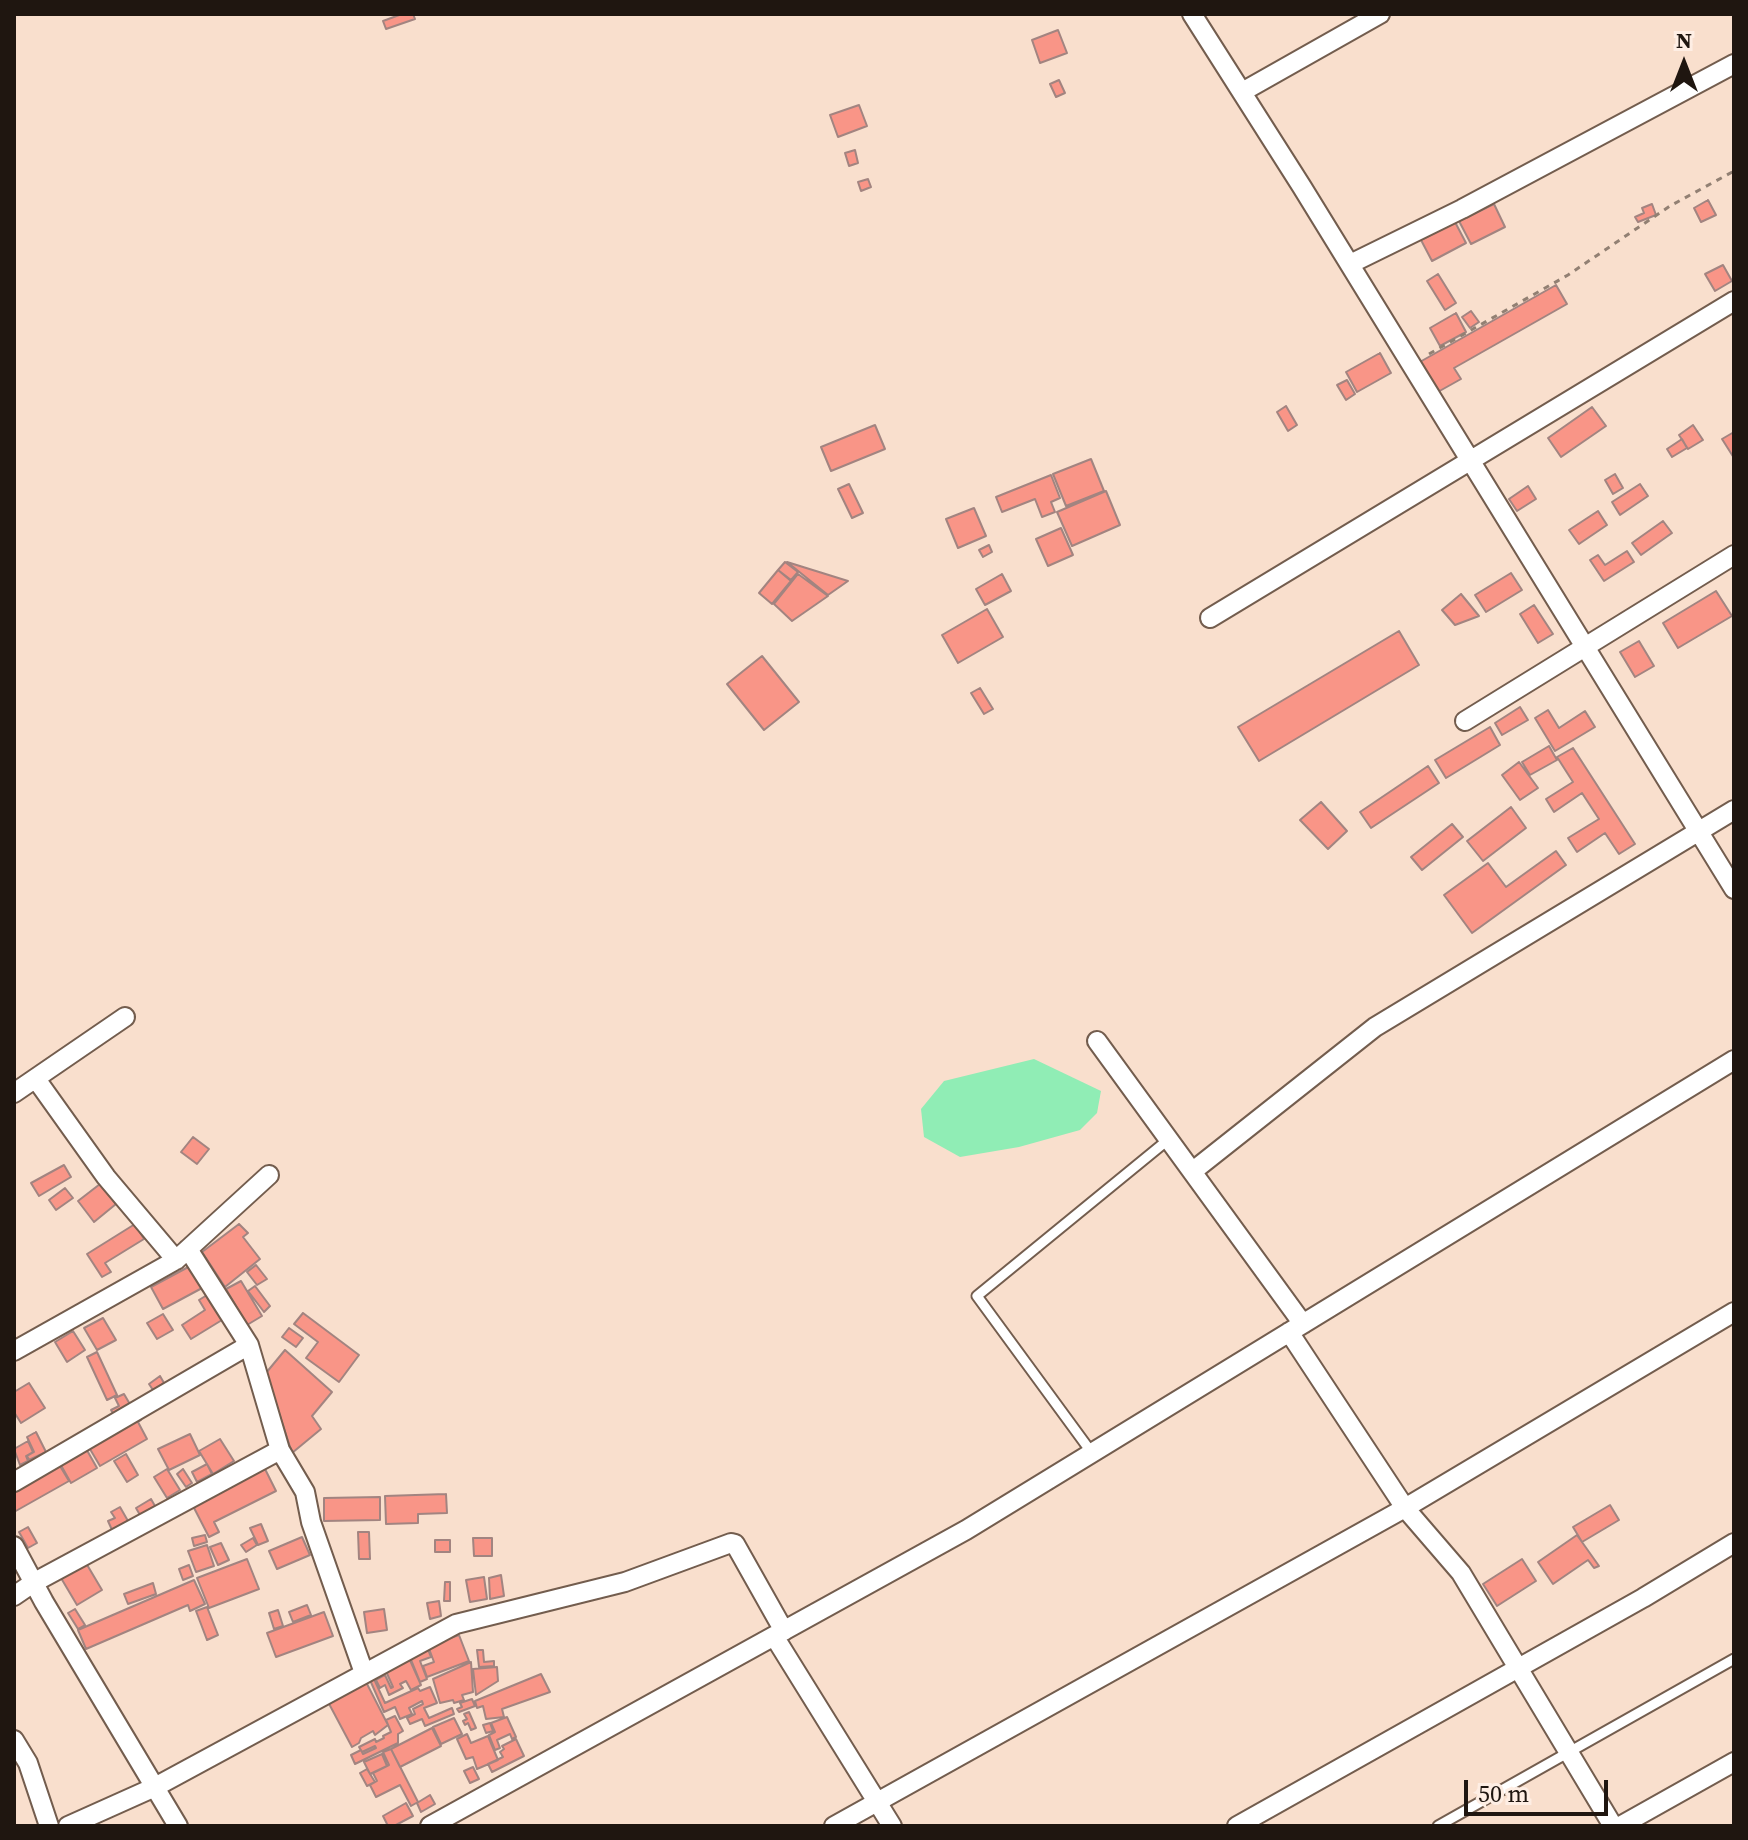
<!DOCTYPE html>
<html>
<head>
<meta charset="utf-8">
<style>
	body { margin:0 }
	#map { position:relative; width:1748px; height:1840px; overflow:hidden; background:#f9dfcd; font-family:"Source Serif 4",serif }
	canvas { display:block }
	.frame { position:absolute; inset:0; border:16px solid #1f1610; pointer-events:none }
	.north { position:absolute; left:1644px; top:24px; width:80px; height:80px; -webkit-text-stroke:6px #feeee4; paint-order:stroke; rotate:0deg; font-size:22px; font-weight:700; line-height:32px; text-align:center; color:#1f1610 }
	.north::after { content:''; display:block; margin:auto; width:28px; height:36px; background:#1f1610; clip-path:polygon(50% 0,100% 100%,50% 72%,0 100%) }
	.scale { position:absolute; left:1464px; top:1780px; width:144px; height:36px; box-sizing:border-box; border:4px solid #1f1610; border-top:0; padding-left:10px; font-size:24px; line-height:28px; white-space:nowrap; color:#1f1610; -webkit-text-stroke:6px #feeee4; paint-order:stroke }
</style>
</head>
<body>
<div id="map">
<canvas width="1748" height="1840"></canvas>
<div class="frame"></div>
<div class="north">N</div>
<div class="scale">50 m</div>
</div>
<script>
const c = document.querySelector('canvas').getContext('2d');
c.lineJoin = 'round';
function fill(path, color) { c.fillStyle = color; c.fill(path, 'evenodd'); }
const shape = rows => new Path2D(rows.map(r => 'M' + r).join(''));
function trace(path, color, width, dash) { c.strokeStyle = color; c.lineWidth = width; c.lineCap = dash ? 'butt' : 'round'; c.setLineDash(dash || []); c.stroke(path); }
const green = shape([
	[1034,1059,1101,1091,1097,1113,1080,1130,1019,1147,960,1157,924,1137,921,1109,944,1081]
]);
const building = shape([
	[402,14,413,14,415,19,386,29,383,21,402,14],
	[1058,30,1067,53,1040,63,1032,40,1058,30],
	[1059,80,1065,93,1056,97,1050,84,1059,80],
	[859,105,867,126,838,137,830,115,859,105],
	[855,150,858,163,849,166,845,153,855,150],
	[868,179,871,187,861,191,858,182,868,179],
	[1708,200,1716,215,1701,222,1694,208,1708,200],
	[1494,204,1505,227,1471,244,1459,221,1494,204],
	[1652,204,1656,215,1638,222,1635,217,1644,213,1642,208,1652,204],
	[1455,222,1466,243,1432,261,1421,240,1455,222],
	[1723,265,1732,281,1715,291,1705,274,1723,265],
	[1438,274,1456,303,1445,310,1427,281,1438,274],
	[1556,285,1567,304,1454,368,1461,379,1436,393,1418,363,1556,285],
	[1471,311,1479,322,1470,328,1462,317,1471,311],
	[1456,313,1466,332,1440,346,1430,328,1456,313],
	[1380,353,1391,373,1357,392,1346,372,1380,353],
	[1347,380,1355,394,1346,400,1337,385,1347,380],
	[1286,406,1297,425,1288,431,1277,412,1286,406],
	[1592,407,1606,426,1561,457,1548,438,1592,407],
	[875,425,885,449,831,471,821,447,875,425],
	[1693,425,1703,440,1688,449,1679,435,1693,425],
	[1734,432,1734,458,1722,439,1734,432],
	[1682,439,1687,448,1672,457,1667,449,1682,439],
	[1091,459,1104,491,1066,506,1053,474,1091,459],
	[1615,474,1623,488,1613,494,1605,480,1615,474],
	[1051,475,1060,498,1051,502,1055,512,1042,517,1035,499,1002,512,996,497,1051,475],
	[849,484,863,513,852,518,838,489,849,484],
	[1640,484,1648,496,1620,515,1612,502,1640,484],
	[1528,486,1536,499,1517,511,1509,499,1528,486],
	[1106,491,1120,525,1072,546,1057,512,1106,491],
	[974,508,986,536,958,548,946,519,974,508],
	[1598,511,1607,525,1579,544,1569,530,1598,511],
	[1663,521,1672,533,1641,555,1632,543,1663,521],
	[1061,528,1073,555,1048,566,1036,539,1061,528],
	[989,545,992,552,983,557,979,550,989,545],
	[1627,551,1634,562,1604,581,1590,560,1598,555,1605,565,1627,551],
	[785,562,798,572,791,580,778,570,785,562],
	[787,562,848,581,828,595,787,562],
	[778,570,791,581,772,604,759,593,778,570],
	[1511,573,1522,590,1486,612,1475,595,1511,573],
	[798,574,828,596,792,621,774,604,798,574],
	[1002,574,1011,591,985,605,976,589,1002,574],
	[1716,591,1732,616,1678,648,1663,623,1716,591],
	[1461,594,1479,616,1455,625,1442,610,1461,594],
	[1534,605,1553,634,1538,643,1520,614,1534,605],
	[987,609,1003,637,958,663,942,635,987,609],
	[1399,631,1419,665,1259,761,1238,727,1399,631],
	[1639,641,1654,666,1635,677,1620,652,1639,641],
	[762,656,799,702,764,730,727,684,762,656],
	[980,688,993,709,984,714,971,693,980,688],
	[1520,707,1528,720,1502,735,1495,723,1520,707],
	[1548,710,1559,728,1585,711,1595,727,1555,751,1535,718,1548,710],
	[1490,727,1500,745,1446,778,1435,760,1490,727],
	[1549,746,1557,760,1530,775,1522,762,1549,746],
	[1573,748,1635,844,1619,854,1605,833,1577,852,1568,838,1599,819,1582,793,1554,812,1546,799,1573,782,1557,757,1573,748],
	[1519,762,1538,788,1520,800,1502,775,1519,762],
	[1428,766,1439,783,1371,828,1360,812,1428,766],
	[1321,802,1347,831,1328,849,1300,820,1321,802],
	[1511,807,1526,828,1483,861,1467,841,1511,807],
	[1452,824,1463,837,1422,870,1411,857,1452,824],
	[1556,851,1566,865,1472,933,1444,895,1488,863,1506,887,1556,851],
	[193,1137,209,1149,197,1164,181,1152,193,1137],
	[64,1165,71,1177,39,1196,31,1183,64,1165],
	[100,1184,116,1204,94,1222,78,1201,100,1184],
	[65,1188,73,1198,56,1210,49,1200,65,1188],
	[135,1224,144,1239,105,1263,111,1272,102,1277,87,1254,135,1224],
	[239,1224,248,1233,243,1237,260,1259,225,1287,202,1252,239,1224],
	[192,1265,204,1287,163,1309,151,1287,192,1265],
	[256,1265,267,1279,257,1285,247,1272,256,1265],
	[241,1281,262,1316,247,1325,226,1289,241,1281],
	[255,1286,270,1306,264,1312,248,1291,255,1286],
	[207,1295,222,1320,191,1339,182,1325,205,1310,199,1300,207,1295],
	[303,1313,359,1355,339,1382,306,1358,318,1342,294,1324,303,1313],
	[163,1314,173,1330,157,1339,147,1323,163,1314],
	[103,1318,116,1340,97,1350,84,1328,103,1318],
	[289,1328,303,1338,296,1347,282,1337,289,1328],
	[73,1331,85,1350,67,1362,55,1342,73,1331],
	[285,1350,332,1392,312,1416,321,1429,292,1453,266,1373,285,1350],
	[97,1352,117,1395,107,1400,87,1357,97,1352],
	[160,1376,164,1383,153,1390,149,1384,160,1376],
	[29,1383,45,1408,21,1423,14,1412,14,1392,29,1383],
	[124,1394,131,1406,114,1415,111,1410,119,1406,115,1398,124,1394],
	[138,1414,141,1420,138,1422,147,1439,100,1466,87,1444,138,1414],
	[36,1432,46,1452,29,1460,27,1456,34,1452,27,1437,36,1432],
	[190,1434,200,1455,169,1470,158,1449,190,1434],
	[220,1439,234,1461,213,1474,199,1451,220,1439],
	[28,1441,33,1452,26,1456,28,1461,20,1465,14,1449,28,1441],
	[84,1445,97,1468,71,1483,58,1460,84,1445],
	[126,1454,138,1475,127,1482,114,1461,126,1454],
	[57,1461,69,1481,14,1512,14,1486,57,1461],
	[207,1464,212,1474,197,1482,192,1472,207,1464],
	[264,1467,276,1491,214,1522,219,1532,209,1537,192,1504,264,1467],
	[167,1469,180,1490,167,1498,154,1477,167,1469],
	[183,1469,192,1483,186,1487,177,1474,183,1469],
	[446,1494,447,1513,418,1514,418,1523,386,1524,385,1496,446,1494],
	[380,1497,380,1520,324,1521,324,1498,380,1497],
	[151,1499,155,1506,140,1515,136,1508,151,1499],
	[1610,1505,1619,1520,1582,1542,1573,1527,1610,1505],
	[120,1507,128,1521,112,1530,108,1521,115,1518,111,1512,120,1507],
	[261,1524,268,1541,258,1545,250,1528,261,1524],
	[28,1527,37,1543,28,1548,19,1532,28,1527],
	[358,1532,369,1532,370,1559,359,1559,358,1532],
	[205,1535,207,1542,194,1546,192,1538,205,1535],
	[1577,1535,1599,1566,1594,1568,1588,1560,1553,1584,1538,1562,1577,1535],
	[302,1537,310,1555,277,1569,269,1551,302,1537],
	[253,1538,257,1545,246,1552,241,1545,253,1538],
	[473,1538,492,1538,492,1556,474,1556,473,1538],
	[435,1540,450,1540,450,1552,435,1552,435,1540],
	[221,1543,229,1560,218,1565,210,1547,221,1543],
	[207,1545,214,1566,196,1572,188,1551,207,1545],
	[247,1559,259,1589,209,1608,197,1578,247,1559],
	[1522,1559,1536,1581,1497,1606,1483,1584,1522,1559],
	[86,1563,102,1590,77,1605,61,1578,86,1563],
	[189,1565,193,1576,183,1580,179,1569,189,1565],
	[501,1575,504,1596,490,1599,489,1578,501,1575],
	[484,1577,487,1599,470,1602,466,1580,484,1577],
	[194,1580,205,1604,190,1611,188,1605,86,1649,78,1630,194,1580],
	[445,1582,450,1582,450,1601,444,1601,445,1582],
	[153,1583,156,1594,128,1604,124,1594,153,1583],
	[439,1601,441,1616,430,1619,427,1603,439,1601],
	[307,1605,311,1615,293,1622,289,1612,307,1605],
	[207,1607,218,1635,207,1640,196,1611,207,1607],
	[75,1609,85,1625,78,1629,68,1613,75,1609],
	[384,1609,387,1630,367,1633,364,1612,384,1609],
	[278,1610,283,1626,274,1629,269,1613,278,1610],
	[324,1612,333,1636,276,1657,267,1633,324,1612],
	[459,1635,469,1661,427,1677,423,1666,434,1662,428,1646,459,1635],
	[427,1647,431,1657,420,1661,427,1679,420,1682,409,1655,427,1647],
	[477,1650,483,1650,484,1662,494,1661,494,1666,479,1667,477,1650],
	[409,1658,421,1685,411,1690,406,1681,400,1684,403,1688,389,1695,385,1685,380,1688,376,1680,385,1675,391,1688,393,1687,385,1669,409,1658],
	[471,1662,473,1692,462,1695,464,1700,454,1703,453,1700,440,1703,433,1679,471,1662],
	[497,1667,498,1681,476,1695,473,1669,497,1667],
	[541,1674,550,1692,502,1709,504,1717,486,1719,483,1706,477,1708,475,1701,541,1674],
	[374,1679,385,1703,418,1688,420,1691,430,1687,437,1703,424,1708,429,1718,452,1708,454,1714,425,1726,422,1719,410,1724,407,1718,415,1714,413,1709,423,1704,422,1701,409,1708,412,1714,400,1719,395,1707,384,1712,370,1680,374,1679],
	[365,1680,388,1725,375,1735,373,1731,361,1738,359,1743,352,1747,327,1700,365,1680],
	[472,1699,475,1706,459,1712,457,1709,462,1707,460,1703,472,1699],
	[469,1712,476,1728,471,1730,468,1723,465,1725,463,1721,467,1719,464,1714,469,1712],
	[395,1716,403,1731,398,1734,398,1743,355,1764,351,1755,361,1750,363,1754,376,1748,375,1746,362,1752,359,1747,375,1739,376,1742,384,1738,383,1736,391,1732,386,1720,395,1716],
	[507,1717,516,1737,512,1739,510,1734,497,1740,500,1748,495,1750,489,1735,495,1732,491,1723,507,1717],
	[454,1718,462,1734,441,1744,433,1727,454,1718],
	[490,1723,493,1731,486,1733,483,1725,490,1723],
	[432,1728,441,1746,400,1767,391,1749,432,1728],
	[467,1734,471,1743,488,1736,498,1760,477,1769,473,1757,466,1759,457,1739,467,1734],
	[516,1739,524,1756,492,1772,488,1764,503,1757,500,1752,504,1749,502,1746,516,1739],
	[391,1749,418,1802,411,1806,400,1785,376,1797,370,1785,377,1781,373,1773,389,1765,383,1752,391,1749],
	[382,1754,387,1766,370,1774,364,1762,382,1754],
	[473,1767,479,1779,470,1783,464,1771,473,1767],
	[367,1769,375,1782,367,1786,360,1773,367,1769],
	[430,1795,435,1804,421,1812,417,1803,430,1795],
	[406,1803,413,1816,394,1826,388,1826,383,1816,406,1803]
]);
const path = shape([
	[1429,354,1568,275,1670,206,1734,171]
]);
const lane = shape([
	[1092,1453,977,1296,1169,1139],
	[1438,1826,1734,1659]
]);
const street = shape([
	[1192,14,1302,187,1734,889],
	[1242,92,1380,14],
	[1350,264,1462,209,1734,64],
	[1210,618,1734,301],
	[1465,721,1734,555],
	[1097,1041,1303,1324],
	[36,1079,106,1177,176,1260],
	[14,1093,125,1017],
	[1193,1171,1375,1027,1734,810],
	[188,1249,249,1345],
	[1289,1332,1405,1508,1461,1573,1613,1826],
	[14,1351,176,1260,269,1175],
	[14,1482,249,1345,280,1450,305,1492,311,1522,364,1673],
	[14,1546,44,1602,178,1826],
	[14,1596,33,1583,280,1450],
	[774,1636,892,1826],
	[14,1740,28,1763,49,1826],
	[68,1826,155,1787,456,1624,625,1582,731,1543,735,1544,784,1631],
	[430,1826,966,1530,1734,1060],
	[834,1826,1405,1508,1734,1312],
	[1237,1826,1643,1598,1734,1543],
	[1620,1826,1734,1762]
]);
fill(green, '#90edb5');
fill(building, '#f99587');
trace(building, '#a28480', 2);
trace(lane, '#735d4e', 13);
trace(street, '#735d4e', 22);
trace(path, '#928073', 3, [6, 6]);
trace(lane, '#fff', 9);
trace(street, '#fff', 18);
</script>
</body>
</html>
